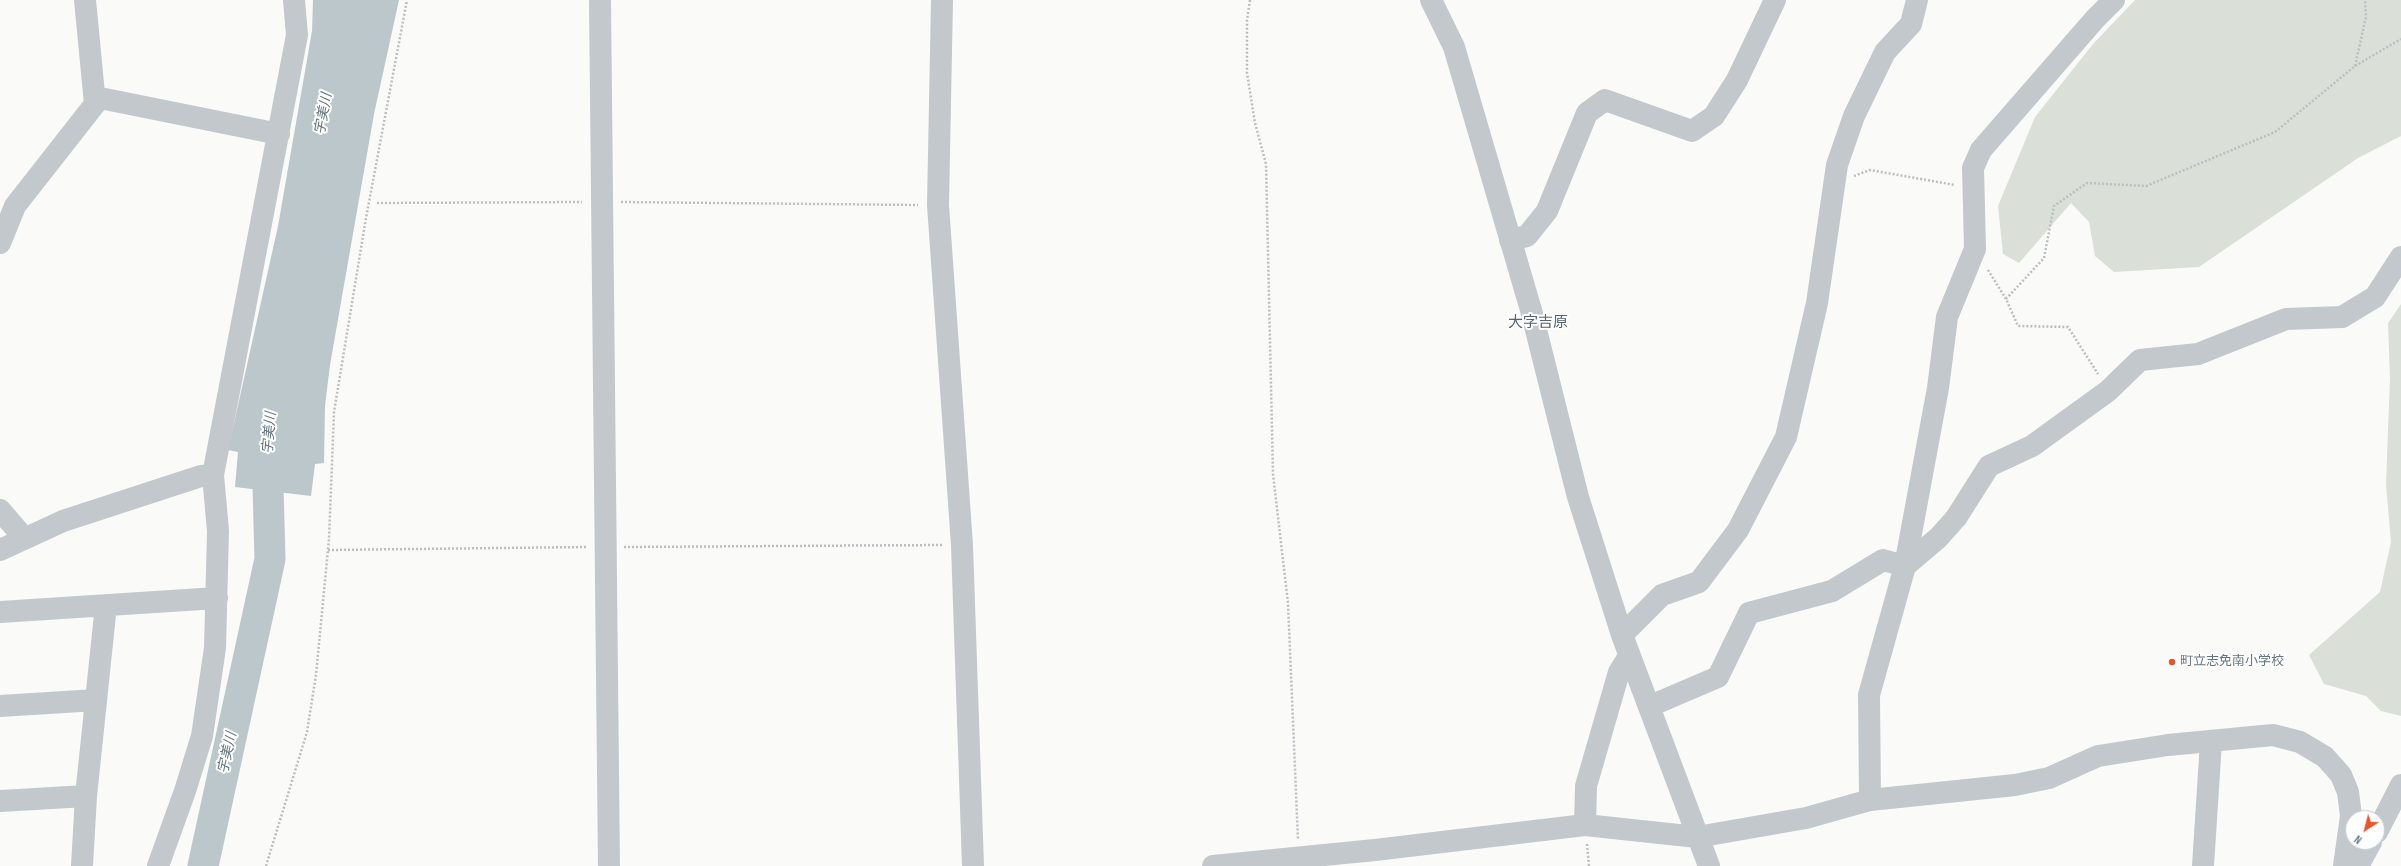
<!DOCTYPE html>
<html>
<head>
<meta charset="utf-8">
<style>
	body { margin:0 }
	#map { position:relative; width:2401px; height:866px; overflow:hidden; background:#fafaf8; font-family:"Sofia Sans Condensed",sans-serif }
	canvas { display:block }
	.north { position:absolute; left:2345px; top:810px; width:40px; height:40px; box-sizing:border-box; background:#fff; border:1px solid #c1c8cd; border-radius:50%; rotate:216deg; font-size:11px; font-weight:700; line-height:16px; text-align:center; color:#657683 }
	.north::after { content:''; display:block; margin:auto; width:14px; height:18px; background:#e4572e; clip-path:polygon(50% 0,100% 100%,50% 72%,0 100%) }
</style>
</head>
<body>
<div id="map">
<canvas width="2401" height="866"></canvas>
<div class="north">N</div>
</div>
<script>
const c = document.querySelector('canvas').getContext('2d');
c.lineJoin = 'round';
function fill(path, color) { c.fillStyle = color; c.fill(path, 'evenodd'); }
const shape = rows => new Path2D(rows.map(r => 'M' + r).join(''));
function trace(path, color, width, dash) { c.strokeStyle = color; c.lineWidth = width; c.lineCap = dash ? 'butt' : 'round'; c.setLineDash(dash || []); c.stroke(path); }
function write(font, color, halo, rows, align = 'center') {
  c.font = font + ' "Sofia Sans Condensed","Noto Sans JP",sans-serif'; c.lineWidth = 4; c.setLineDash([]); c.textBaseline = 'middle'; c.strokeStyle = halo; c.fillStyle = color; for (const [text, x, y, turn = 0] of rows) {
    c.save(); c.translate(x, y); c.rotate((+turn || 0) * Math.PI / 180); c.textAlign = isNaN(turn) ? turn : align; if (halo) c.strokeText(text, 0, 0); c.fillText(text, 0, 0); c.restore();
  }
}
const green = shape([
	[2135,0,2401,0,2401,136,2358,158,2199,267,2114,272,2095,256,2089,222,2071,203,2019,263,2003,254,1998,206,2035,117,2093,44],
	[2401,304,2401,716,2381,711,2366,696,2324,684,2309,655,2380,592,2391,542,2386,484,2390,378,2388,323]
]);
const water = shape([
	[313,0,399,0,374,114,330,365,325,406,324,463,315,464,311,496,235,487,238,452,228,450,278,226,312,31]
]);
const river = shape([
	[203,866,270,559,267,450]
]);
const path = shape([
	[1250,0,1247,20,1247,73,1255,123,1266,164,1273,474,1288,603,1298,840],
	[2355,66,2366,17,2365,0],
	[1854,176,1870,170,1955,185],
	[621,202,918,205],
	[377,203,582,202],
	[1988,270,2006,299,2018,326,2068,327,2098,374],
	[2006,299,2044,258,2054,206,2087,183,2146,186,2275,132,2355,66,2401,39],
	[624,547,943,545],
	[328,550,587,547],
	[1587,844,1589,866],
	[266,866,307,732,316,675,329,539,334,412,366,218,407,0]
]);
const minor = shape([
	[600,0,609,866],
	[942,0,938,205,962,545,973,866],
	[1431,0,1454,47,1531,310,1578,497,1622,635,1709,866],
	[95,97,279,134],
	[1510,240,1527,236,1547,211,1587,113,1605,100,1692,131,1714,116,1737,80,1775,0],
	[0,243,15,206,95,104,85,0],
	[0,510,24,538],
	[0,550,63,521,201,476,213,475],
	[1905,566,1938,538,1956,518,1989,466,2032,446,2108,391,2140,360,2198,354,2286,319,2342,317,2375,297,2401,257],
	[0,612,217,598],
	[1622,635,1662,595,1699,582,1738,530,1786,437,1817,303,1837,165,1854,116,1885,52,1911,24,1917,0],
	[0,706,96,700],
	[1650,706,1718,677,1749,613,1832,591,1883,560,1905,566],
	[1870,800,1869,695,1905,566,1938,388,1947,317,1975,249,1973,168,1981,150,2095,19,2114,0],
	[0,801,86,796],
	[1585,825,1586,786,1619,672,1629,656],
	[2377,832,2401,785],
	[82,866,86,796,106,605],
	[158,866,185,791,202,736,215,648,218,531,213,475,297,35,294,0],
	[1213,866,1375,850,1585,825,1697,837,1806,818,1870,800,2015,785,2049,778,2098,756,2168,745,2273,735,2300,742,2325,757,2341,775,2348,792,2351,816,2344,866],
	[2203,866,2211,742],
	[2358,866,2371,842]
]);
const markers = [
	[2172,662,4,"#e4572e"]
];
const poiNames = [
	["町立志免南小学校",2180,662]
];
const waterNames = [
	["宇美川",324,114,-80],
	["宇美川",270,433,-85],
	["宇美川",228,753,-78]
];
const quarterNames = [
	["大字吉原",1538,323]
];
fill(green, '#dadfd7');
fill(water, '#bbc7cb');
trace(river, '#bbc7cb', 31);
trace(path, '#bbbfc2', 2.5, [2, 2]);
trace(minor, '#c3c8cc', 22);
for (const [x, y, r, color] of markers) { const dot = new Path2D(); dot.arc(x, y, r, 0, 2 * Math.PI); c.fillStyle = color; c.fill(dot); trace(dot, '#fff', 1.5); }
write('13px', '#657683', '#fff', poiNames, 'left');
write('italic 14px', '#60757c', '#fff', waterNames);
write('15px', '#57646e', '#fff', quarterNames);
</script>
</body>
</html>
